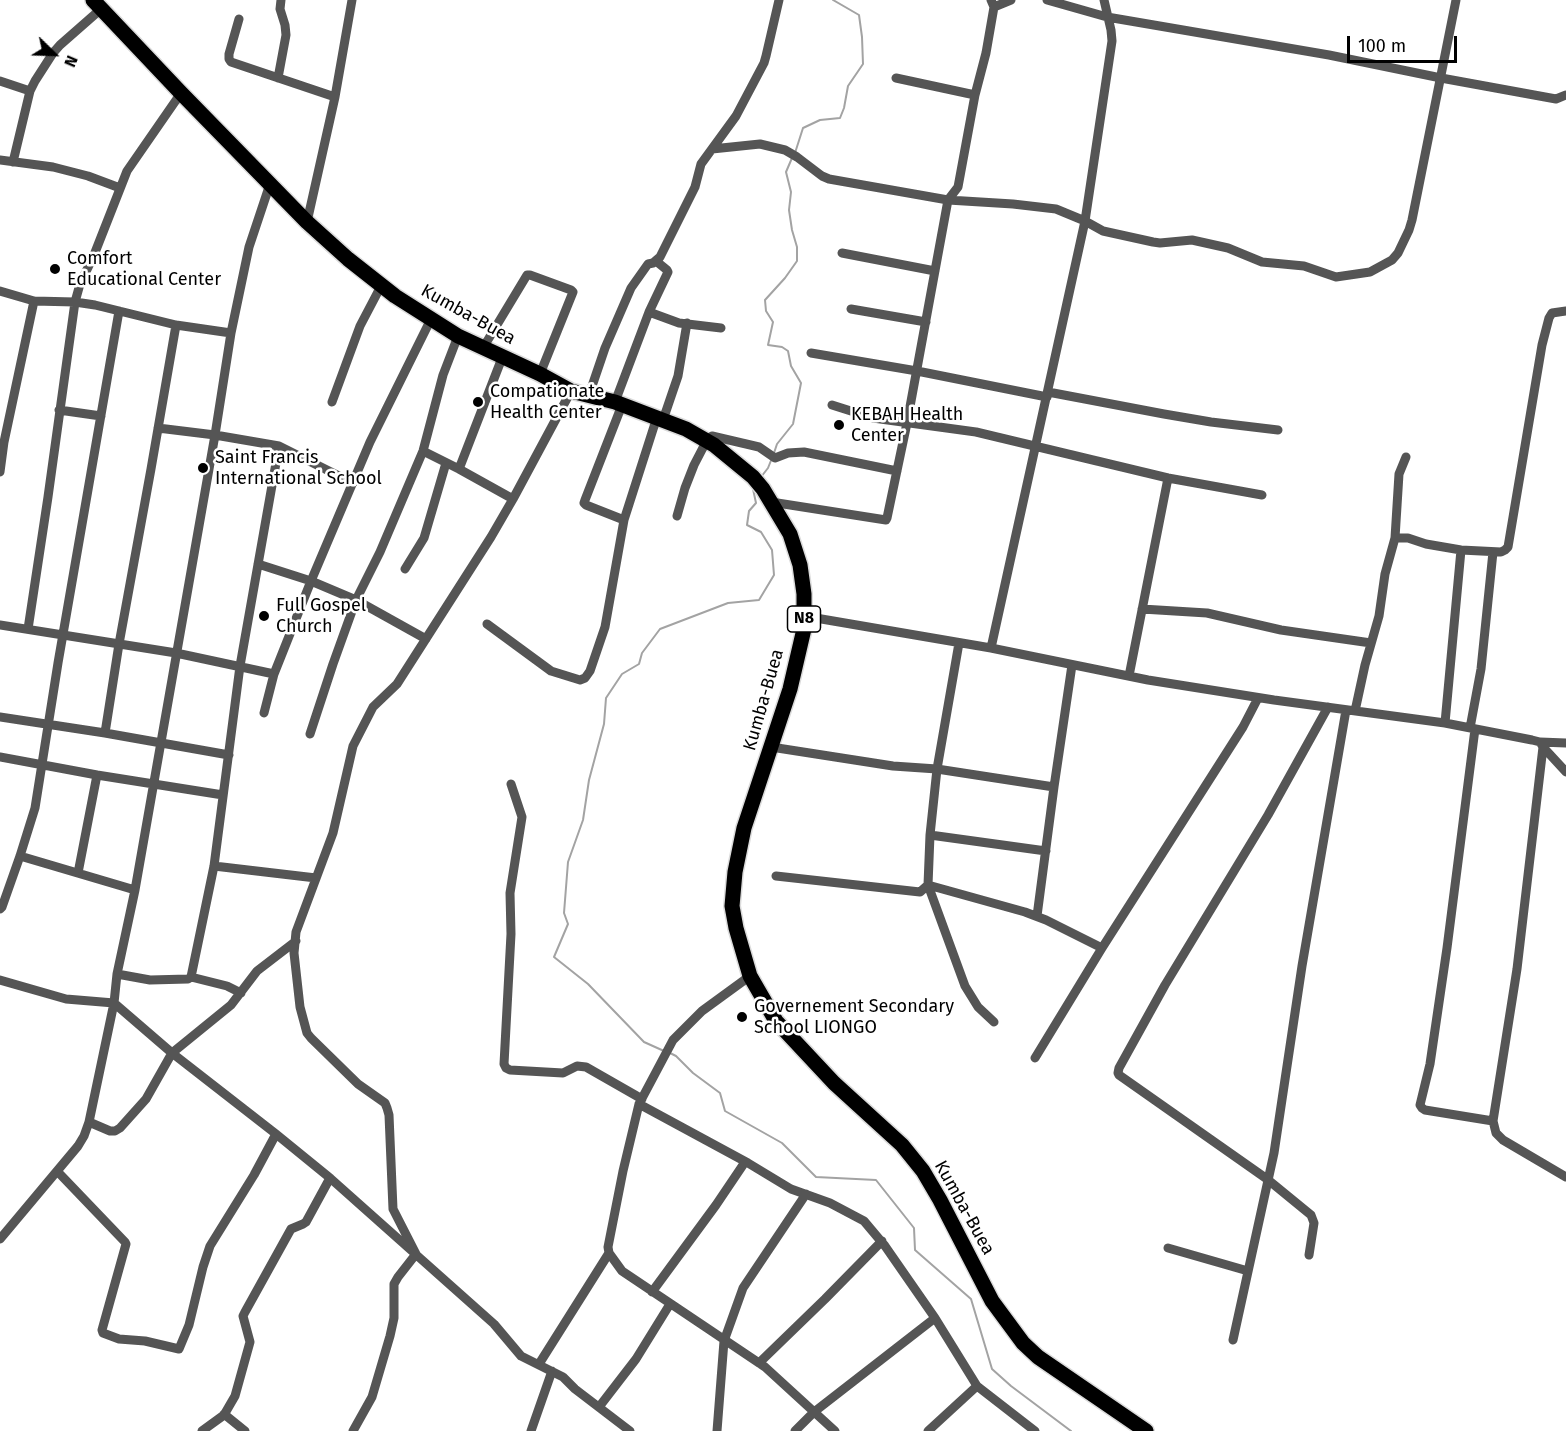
<!DOCTYPE html>
<html>
<head>
<meta charset="utf-8">
<style>
	body { margin:0 }
	#map { position:relative; width:1566px; height:1431px; overflow:hidden; background:#fff; font-family:"Fira Sans",sans-serif }
	canvas { display:block }
	.north { position:absolute; left:24px; top:24px; width:60px; height:60px; -webkit-text-stroke:4px #fff; paint-order:stroke; rotate:113deg; font-size:16px; font-weight:700; line-height:24px; text-align:center; color:#000 }
	.north::after { content:''; display:block; margin:auto; width:21px; height:27px; background:#000; clip-path:polygon(50% 0,100% 100%,50% 72%,0 100%) }
	.scale { position:absolute; left:1347px; top:36px; width:110px; height:27px; box-sizing:border-box; border:3px solid #000; border-top:0; padding-left:8px; font-size:18px; line-height:21px; white-space:nowrap; color:#000; -webkit-text-stroke:4px #fff; paint-order:stroke }
</style>
</head>
<body>
<div id="map">
<canvas width="1566" height="1431"></canvas>
<div class="north">N</div>
<div class="scale">100 m</div>
</div>
<script>
const c = document.querySelector('canvas').getContext('2d');
c.lineJoin = 'round';
const shape = rows => new Path2D(rows.map(r => 'M' + r).join(''));
function trace(path, color, width, dash) { c.strokeStyle = color; c.lineWidth = width; c.lineCap = dash ? 'butt' : 'round'; c.setLineDash(dash || []); c.stroke(path); }
function write(font, color, halo, rows, align = 'center') {
  c.font = font + ' "Fira Sans",sans-serif'; c.lineWidth = 5; c.setLineDash([]); c.textBaseline = 'middle'; c.strokeStyle = halo; c.fillStyle = color; for (const [text, x, y, turn = 0] of rows) {
    c.save(); c.translate(x, y); c.rotate((+turn || 0) * Math.PI / 180); c.textAlign = isNaN(turn) ? turn : align; if (halo) c.strokeText(text, 0, 0); c.fillText(text, 0, 0); c.restore();
  }
}
const stream = shape([
	[795,153,803,128,820,120,840,118,844,108,848,86,863,64,862,37,859,15,833,0],
	[774,453,777,444,793,424,801,383,791,366,788,351,782,347,768,345,773,322,766,311,765,300,785,278,797,261,797,247,792,230,789,210,791,192,786,172,792,158],
	[761,477,768,468,772,458],
	[664,1051,644,1042,588,984,554,957,568,924,564,913,568,862,583,820,589,780,604,724,606,698,622,674,639,664,642,653,660,629,728,603,759,600,774,575,772,550,761,532,747,525,749,511,756,503,753,489],
	[670,1053,676,1056,693,1073,720,1093,725,1111,782,1143,816,1177,876,1180,914,1228,915,1250,971,1299,992,1369,1011,1386,1071,1431]
]);
const minor = shape([
	[1047,0,1107,17,1329,55,1441,78,1556,99,1566,95],
	[1104,0,1111,30,1112,41,1085,221,1103,231,1153,242,1160,243,1192,240,1228,248,1262,262,1304,266,1336,277,1370,272,1392,260,1398,253,1409,230,1412,220,1456,0],
	[994,7,1011,0],
	[239,19,229,54,229,59,231,62,335,97],
	[278,78,286,35,285,25,280,9,281,0],
	[896,78,975,95],
	[0,81,30,91],
	[712,149,760,144,785,150,797,157,822,176,829,179,948,200,1013,204,1056,209,1085,221,991,648],
	[0,160,53,167,88,176,120,188],
	[13,162,30,91,35,81,53,53,60,45,101,9],
	[307,222,335,97,352,0],
	[842,253,935,271],
	[0,291,34,301,75,302,95,305,176,325,231,333],
	[851,309,926,322],
	[649,312,679,323,721,328],
	[483,348,527,275,530,275,571,290,573,292,540,374],
	[811,353,917,371,1047,397],
	[1048,392,1164,414,1211,422,1278,430],
	[589,395,605,348,631,288,648,264,653,263,660,257,695,187,701,164,736,116,764,63,766,56,779,0],
	[332,402,360,326,381,286],
	[615,402,649,312,668,272,667,270,656,261],
	[832,405,873,418,976,432,1168,478,1262,495],
	[59,410,101,416],
	[663,420,678,376,687,323],
	[158,428,215,435,279,446,353,483],
	[423,451,459,469,513,499],
	[459,469,502,358],
	[0,472,4,442,34,301],
	[771,502,886,520,887,518,907,423,948,200,958,187,975,95,986,53,994,7,991,0],
	[677,516,685,488,694,465,707,440,712,436,759,447,775,458,788,453,804,452,897,471],
	[624,520,657,417],
	[1395,538,1408,538,1426,544,1461,550,1501,552,1505,550,1508,547,1542,345,1549,318,1552,313,1566,311],
	[258,564,311,581,356,600,426,639],
	[405,569,424,538,446,463],
	[1142,609,1207,613,1281,630,1371,643],
	[804,616,991,648,1148,680,1274,700,1445,723,1532,740,1540,742,1543,747,1566,772],
	[487,624,551,671,580,680,585,678,590,671,605,627,624,520,586,505,584,503,585,500,622,405],
	[0,625,176,653,274,674],
	[28,629,48,497,75,302,80,284,94,255,127,171,181,93],
	[959,643,937,769,930,835,928,885,965,986,978,1007,994,1022],
	[1129,676,1168,478],
	[1355,711,1365,665,1379,616,1385,574,1395,538,1399,474,1406,457],
	[264,713,274,674,311,581,370,442,431,319],
	[0,717,105,733,229,755],
	[1445,723,1461,550],
	[1470,728,1481,669,1493,552],
	[1475,729,1447,948,1430,1064,1420,1105,1422,1108,1425,1110,1493,1121],
	[105,733,119,644,151,469,176,325],
	[310,734,333,664,356,600,380,552,423,451,443,375,458,336],
	[1540,742,1566,743],
	[771,747,893,766,937,769,1054,787],
	[1543,747,1517,969,1493,1121,1496,1133,1503,1140,1566,1177],
	[0,757,97,775,223,795],
	[511,784,522,817,510,893,511,934,504,1064,506,1068,510,1070,563,1073,577,1066,586,1067,642,1099],
	[930,835,1046,851],
	[20,856,135,890],
	[214,866,316,878],
	[78,873,97,775],
	[776,876,920,892,928,885,1025,912,1046,920,1102,948],
	[0,909,2,907,20,856,35,808,58,663,119,311],
	[1037,916,1054,787,1072,665],
	[117,974,150,980,188,979,191,977,227,986,241,993],
	[191,977,214,866,240,666,279,446],
	[0,980,66,999,114,1003,172,1053,276,1134,330,1178,494,1324,521,1356,563,1377,575,1389,630,1431],
	[1035,1058,1102,948,1243,727,1258,698],
	[639,1104,748,1163,791,1189,830,1203,864,1221,885,1246,935,1318,977,1386,1035,1431],
	[89,1122,110,1131,115,1131,120,1128,146,1099,172,1053,231,1005,257,971,296,941],
	[57,1171,125,1242,126,1244,102,1330,103,1333,119,1339,145,1341,179,1349,189,1325,203,1267,210,1246,254,1175,276,1134],
	[0,1239,78,1146,84,1136,89,1122,114,1003,117,974,135,890,215,435,231,333,249,247,270,184],
	[1168,1248,1248,1271],
	[609,1253,622,1271,765,1367,835,1431],
	[416,1254,393,1209,389,1115,387,1108,385,1103,358,1084,311,1038,307,1033,300,1007,294,953,296,932,333,833,353,746,373,707,397,684,491,537,513,499,571,391],
	[1309,1255,1314,1223,1311,1215,1267,1179,1119,1075,1118,1073,1119,1068,1165,985,1268,815,1328,707],
	[652,1292,716,1205,745,1162],
	[1233,1340,1274,1153,1302,966,1346,710],
	[759,1363,825,1299,882,1241],
	[539,1364,609,1253,608,1247,623,1171,639,1104,673,1040,702,1011,750,976],
	[599,1407,636,1359,670,1304],
	[224,1414,245,1431],
	[202,1431,224,1415,235,1396,250,1342,243,1316,245,1312,291,1229,303,1224,306,1222,330,1178],
	[353,1431,372,1397,390,1336,394,1318,394,1284,398,1277,416,1254],
	[531,1431,552,1371],
	[717,1431,724,1341,743,1288,806,1194],
	[795,1431,814,1412,935,1318],
	[928,1431,977,1386]
]);
const trunk = shape([
	[93,0,181,93,307,222,348,259,395,296,458,336,540,374,571,391,615,402,686,429,714,445,753,477,763,489,790,534,800,565,804,594,804,629,790,689,744,828,735,872,732,906,736,928,750,976,776,1021,834,1083,902,1145,923,1171,940,1200,992,1301,1023,1343,1038,1357,1146,1431]
]);
const markers = [
	[55,269,6,"#000"],
	[478,402,6,"#000"],
	[839,425,6,"#000"],
	[203,468,6,"#000"],
	[264,616,6,"#000"],
	[742,1017,6,"#000"]
];
const shields = [
	[804,619,33]
];
const shieldNames = [
	["N8",804,619]
];
const poiNames = [
	["Comfort",67,259],
	["Educational Center",67,280],
	["Compationate",490,392],
	["Health Center",490,413],
	["KEBAH Health",851,415],
	["Center",851,436],
	["Saint Francis",215,458],
	["International School",215,479],
	["Full Gospel",276,606],
	["Church",276,627],
	["Governement Secondary",754,1007],
	["School LIONGO",754,1028]
];
const streetNames = [
	["Kumba-Buea",468,315,29],
	["Kumba-Buea",764,700,-74],
	["Kumba-Buea",964,1208,61]
];
trace(stream, '#a3a3a3', 2);
trace(trunk, '#dbdbdb', 18);
trace(minor, '#555', 9);
trace(trunk, '#000', 15);
for (const [x, y, r, color] of markers) { const dot = new Path2D(); dot.arc(x, y, r, 0, 2 * Math.PI); c.fillStyle = color; c.fill(dot); trace(dot, '#fff', 2); }
for (const [x, y, w] of shields) { const box = new Path2D(); box.roundRect(x - w / 2, y - 13, w, 26, 4.5); c.fillStyle = '#fff'; c.fill(box); trace(box, '#000', 1.5); }
write('bold 16px', '#000', null, shieldNames);
write('18px', '#000', '#fff', poiNames, 'left');
write('18px', '#000', '#fff', streetNames);
</script>
</body>
</html>
